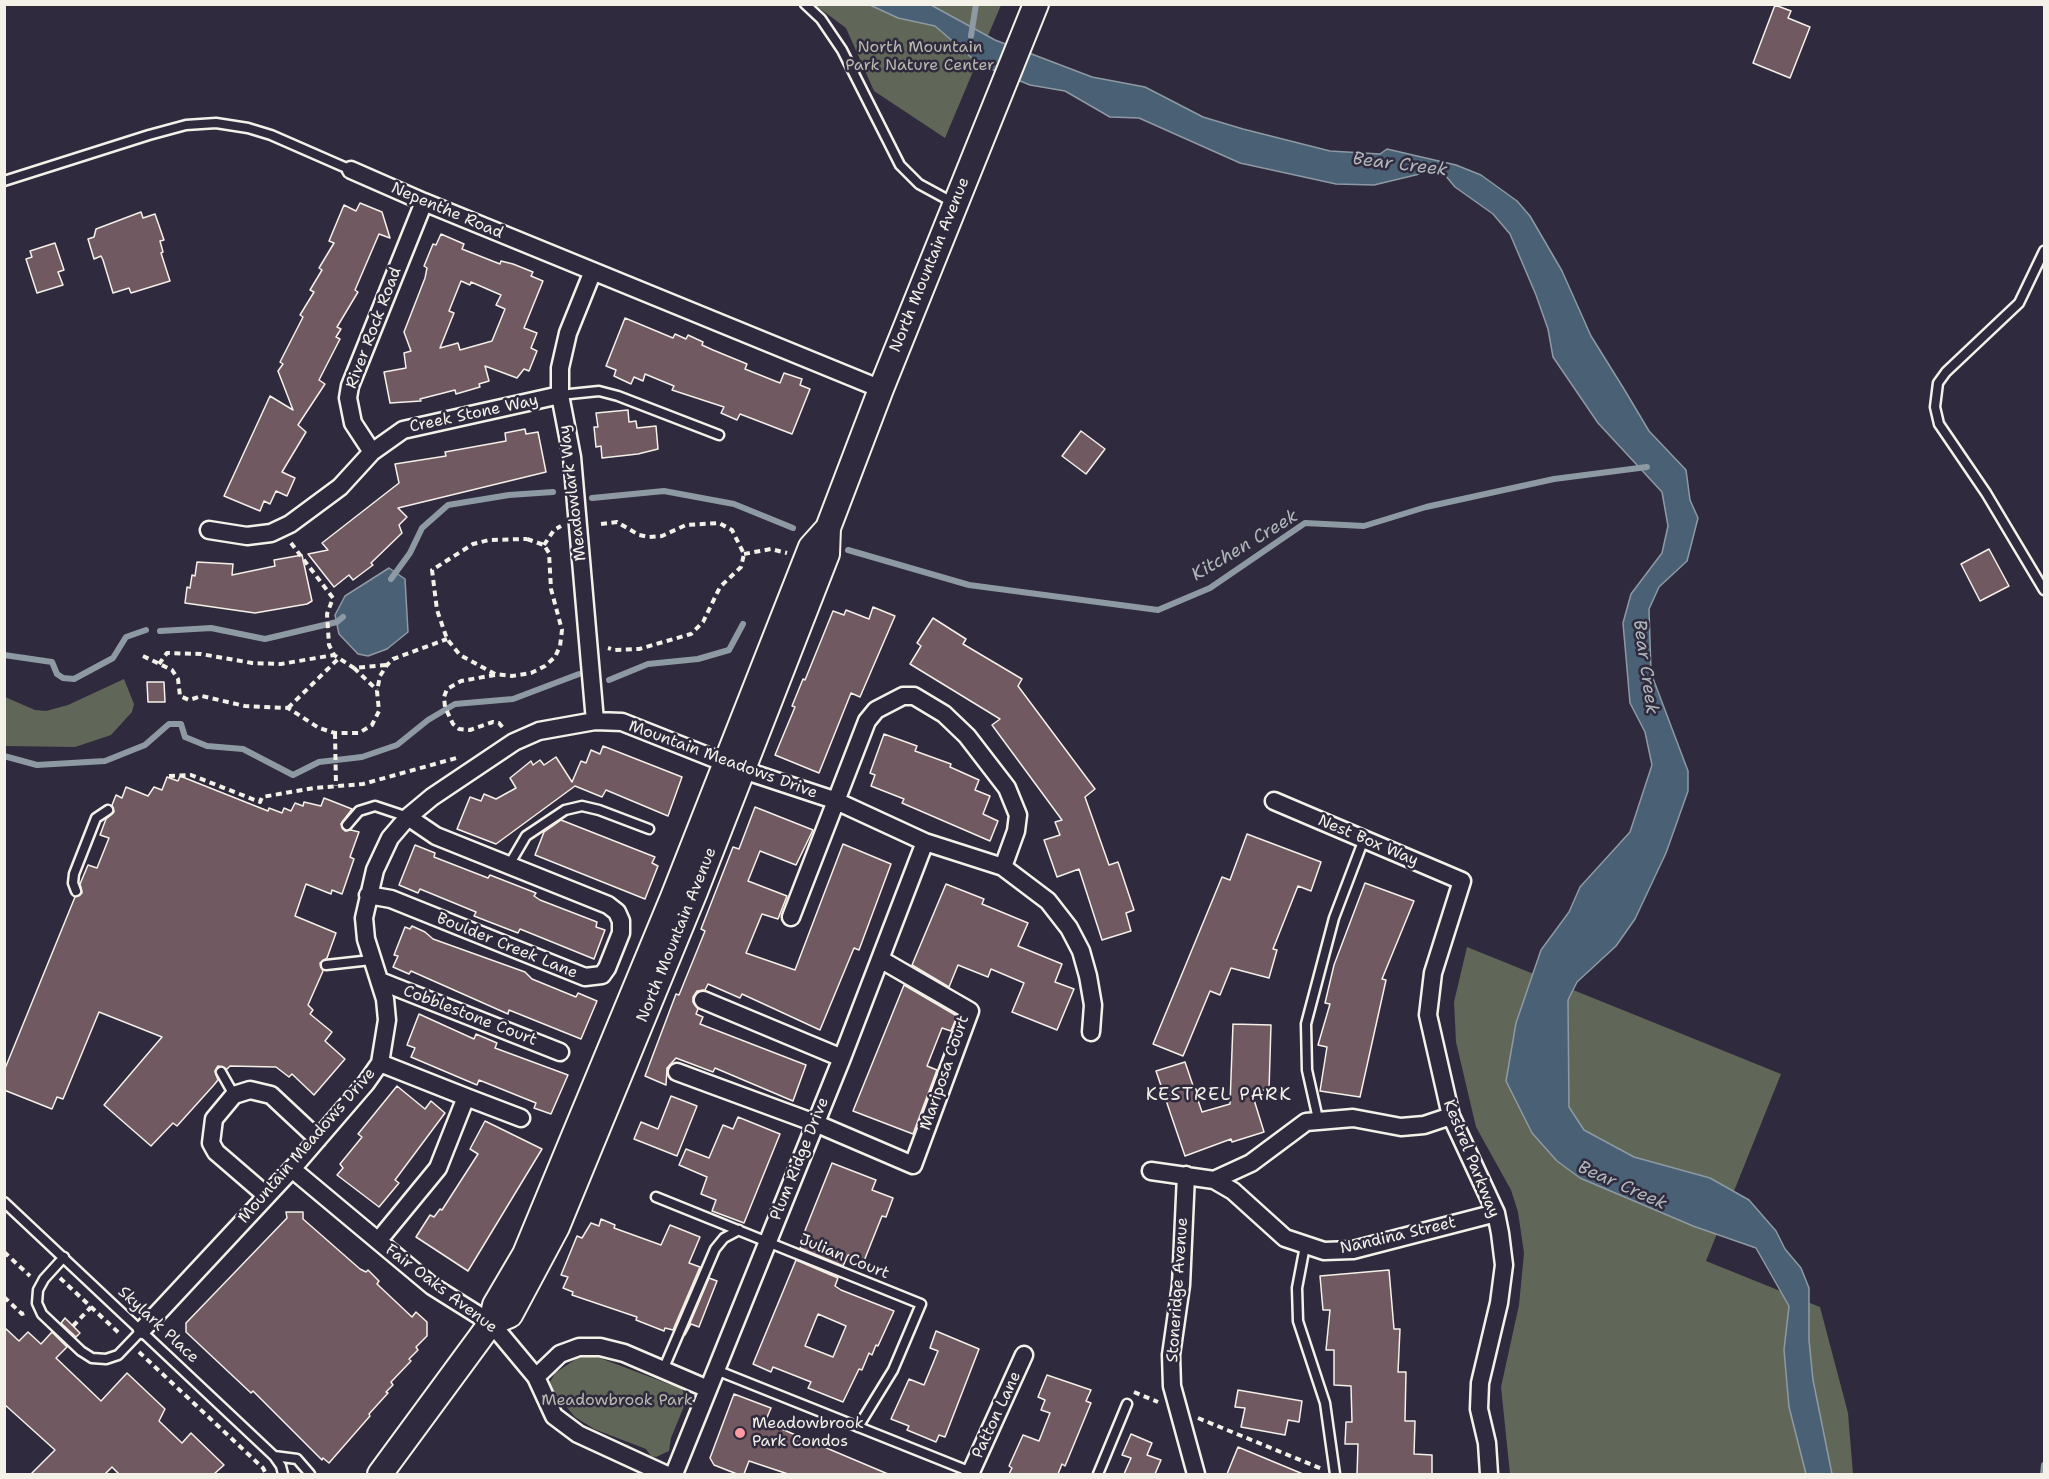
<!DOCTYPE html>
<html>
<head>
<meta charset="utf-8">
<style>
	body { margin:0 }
	#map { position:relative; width:2049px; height:1479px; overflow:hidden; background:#2f2a3d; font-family:"Shantell Sans",sans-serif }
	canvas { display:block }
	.frame { position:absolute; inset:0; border:6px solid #f4f1e8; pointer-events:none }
</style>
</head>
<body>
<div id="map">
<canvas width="2049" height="1479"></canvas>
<div class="frame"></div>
</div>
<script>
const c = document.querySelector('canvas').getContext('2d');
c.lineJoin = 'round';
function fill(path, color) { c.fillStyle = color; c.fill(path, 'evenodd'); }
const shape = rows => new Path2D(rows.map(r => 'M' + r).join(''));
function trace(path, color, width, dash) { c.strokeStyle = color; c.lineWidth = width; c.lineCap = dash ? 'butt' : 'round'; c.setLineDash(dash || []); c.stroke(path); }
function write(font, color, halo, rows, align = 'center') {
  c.font = font + ' "Shantell Sans",sans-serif'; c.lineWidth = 5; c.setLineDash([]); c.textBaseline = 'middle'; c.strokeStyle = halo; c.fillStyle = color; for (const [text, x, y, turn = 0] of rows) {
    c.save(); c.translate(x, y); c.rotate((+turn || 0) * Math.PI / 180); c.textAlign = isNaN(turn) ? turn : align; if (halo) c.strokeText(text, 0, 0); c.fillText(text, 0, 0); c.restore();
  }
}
const green = shape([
	[815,5,1001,5,945,138,874,91,846,28],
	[124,679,134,704,132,712,111,735,75,747,5,746,5,697,35,710,46,711,68,705],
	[1467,947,1781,1074,1706,1261,1820,1307,1848,1413,1853,1474,1510,1474,1501,1387,1519,1305,1524,1253,1518,1212,1511,1190,1476,1127,1456,1042,1454,1002],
	[592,1355,682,1389,687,1399,671,1438,669,1451,656,1457,651,1456,646,1449,594,1429,575,1417,559,1398,552,1395,550,1382,555,1373,579,1357]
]);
const water = shape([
	[870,5,931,5,995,40,1092,77,1145,87,1203,117,1243,129,1330,151,1380,154,1387,149,1456,165,1481,175,1517,201,1530,216,1562,271,1591,336,1624,389,1649,431,1686,470,1690,500,1698,518,1687,561,1659,587,1649,609,1651,673,1688,771,1688,791,1666,853,1635,919,1616,946,1577,982,1568,1000,1569,1107,1584,1130,1634,1157,1710,1178,1749,1200,1776,1231,1785,1249,1801,1268,1809,1288,1809,1340,1813,1380,1832,1474,1806,1474,1789,1407,1784,1350,1789,1306,1756,1248,1693,1226,1580,1178,1557,1161,1532,1133,1506,1081,1516,1023,1541,950,1569,912,1580,887,1630,832,1652,765,1645,732,1630,703,1623,623,1631,594,1662,553,1668,526,1662,492,1598,423,1553,357,1548,329,1536,295,1510,234,1493,214,1455,187,1445,175,1432,171,1374,185,1336,184,1240,163,1139,118,1110,117,1065,91,1030,85,979,64,935,26,898,18,870,5],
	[389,568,405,579,408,632,387,649,368,656,358,654,339,634,335,615,345,596,389,568]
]);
const stream = shape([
	[971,36,976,4],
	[592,498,664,491,734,504,793,528],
	[848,550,969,585,1158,610,1210,588,1305,523,1364,526,1426,507,1554,479,1647,467],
	[391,579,410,553,422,528,448,505,509,495,553,492],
	[160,631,211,628,265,639,337,622,343,617],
	[4,655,52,662,57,674,63,678,74,679,113,658,126,637,146,630],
	[609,680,648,664,698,659,729,650,743,624],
	[4,756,37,765,105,761,145,745,169,724,181,724,185,737,207,746,243,749,293,775,319,762,362,757,397,745,428,720,455,704,513,699,579,674],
	[2043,1474,2044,1465]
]);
const building = shape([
	[1775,5,1791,11,1788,18,1810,27,1790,78,1753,63,1775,5],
	[360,203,382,212,390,238,379,234,355,290,358,292,337,327,341,329,336,337,340,339,319,380,325,384,298,425,306,432,282,472,295,478,287,496,276,491,270,504,264,501,260,511,224,496,270,396,293,410,278,371,283,364,280,362,303,317,300,315,314,292,310,290,322,270,319,268,334,243,329,241,344,205,356,211,360,203],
	[141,212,143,218,155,214,164,240,160,241,163,252,161,253,170,281,131,293,129,288,113,293,103,260,101,256,94,259,88,239,94,237,96,229,141,212],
	[441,234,464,244,462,249,500,264,501,261,513,264,533,272,531,276,543,281,524,328,537,333,531,348,537,351,529,371,524,369,517,378,485,366,489,381,479,384,480,387,456,394,455,390,420,399,421,401,390,403,384,372,406,368,404,353,411,351,404,332,425,278,427,268,424,266,433,244,436,245,441,234],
	[461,281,470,285,471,282,501,295,496,305,505,309,492,341,460,350,458,343,440,348,454,313,449,311,461,281],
	[55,243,64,270,58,272,63,285,37,293,26,259,32,257,30,251,55,243],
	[625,318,673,338,675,334,686,339,688,335,703,342,702,345,713,350,747,364,745,369,780,383,784,373,802,379,800,385,810,389,792,434,740,414,737,420,721,413,724,407,672,390,674,386,645,374,643,381,634,377,631,384,614,376,616,370,606,366,625,318],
	[628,410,629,422,636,421,637,428,656,426,658,449,638,454,602,458,601,446,596,447,594,427,598,427,596,413,628,410],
	[525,429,526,434,538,432,546,472,398,508,407,517,399,525,402,533,371,563,373,565,353,580,349,575,334,587,308,554,328,550,322,543,399,483,395,464,446,456,445,452,506,441,505,433,525,429],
	[1081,431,1105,449,1086,474,1062,456,1081,431],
	[1989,549,2009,586,1980,601,1961,564,1989,549],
	[302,555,312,601,307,604,255,613,185,603,187,587,190,588,192,575,195,576,197,562,233,564,232,575,275,566,274,560,302,555],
	[873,607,895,616,860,697,851,693,819,773,775,755,795,707,792,706,803,679,805,680,833,611,844,615,846,610,869,619,873,607],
	[933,618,966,639,963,644,1022,679,1018,686,1095,789,1085,797,1109,865,1118,862,1134,910,1126,913,1131,931,1102,940,1079,869,1057,877,1044,840,1060,835,1055,822,1062,820,992,725,1000,719,910,664,921,646,917,643,933,618],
	[147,682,164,682,165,702,148,702,147,682],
	[884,734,917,746,915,751,951,764,950,767,979,780,975,790,990,796,983,814,998,821,990,841,902,803,904,799,871,786,875,775,870,773,884,734],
	[603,746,682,777,668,816,606,790,602,797,575,786,496,844,457,829,470,797,481,801,484,794,496,799,516,788,510,778,531,761,533,765,540,760,544,765,556,757,572,782,581,761,586,763,591,750,600,754,603,746],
	[180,776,268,811,269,808,282,813,284,808,291,811,295,803,303,806,304,802,321,806,324,798,352,809,341,824,345,831,351,830,359,832,350,857,354,859,342,894,332,890,331,894,306,884,295,916,336,933,327,958,320,963,323,971,308,1005,313,1010,310,1014,332,1032,325,1041,345,1059,314,1095,292,1074,289,1077,276,1067,230,1066,227,1069,218,1066,215,1071,218,1080,213,1086,177,1126,173,1123,151,1146,104,1105,162,1037,99,1012,63,1099,57,1097,52,1109,4,1090,4,1071,75,897,82,893,80,884,88,865,97,868,109,838,100,835,106,819,114,812,112,805,116,795,122,798,126,787,148,796,154,787,162,790,167,777,178,781,180,776],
	[755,807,813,830,796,865,760,851,748,881,787,896,778,919,762,914,746,953,795,970,843,844,891,864,859,950,854,948,820,1030,742,994,740,998,708,984,705,990,697,991,693,997,693,1002,698,1009,696,1014,703,1017,700,1024,806,1065,793,1101,715,1068,713,1072,676,1058,667,1068,666,1085,645,1076,676,994,679,995,705,931,701,929,733,847,739,849,755,807],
	[561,820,655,857,652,863,658,866,645,899,535,855,544,832,561,820],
	[1247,834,1321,862,1311,891,1298,886,1273,949,1277,950,1269,978,1231,968,1220,995,1210,991,1183,1056,1153,1044,1222,877,1230,880,1247,834],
	[415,845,435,853,434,857,488,878,490,875,536,893,534,896,540,900,597,922,596,927,605,930,594,959,520,929,518,933,492,923,474,916,476,912,420,889,418,893,399,885,415,845],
	[1365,883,1414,901,1382,979,1386,980,1360,1097,1320,1091,1327,1047,1318,1045,1330,1004,1325,1003,1334,965,1365,883],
	[946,884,984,899,982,904,1028,923,1018,946,1062,964,1055,982,1074,989,1057,1030,1012,1012,1024,983,991,969,988,977,958,965,949,987,912,965,946,884],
	[412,926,425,932,433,939,525,972,532,979,576,997,578,993,597,1001,581,1039,509,1010,508,1014,411,971,409,974,393,967,398,956,394,955,405,927,410,929,412,926],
	[904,985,957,1016,951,1031,942,1028,927,1066,937,1070,913,1134,853,1111,904,985],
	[419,1014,474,1039,476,1034,497,1043,495,1048,568,1075,551,1114,534,1108,536,1103,479,1080,477,1085,411,1057,415,1048,407,1045,419,1014],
	[1233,1024,1271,1025,1269,1090,1251,1090,1264,1132,1232,1142,1231,1139,1185,1156,1156,1071,1185,1062,1202,1112,1230,1104,1233,1024],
	[397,1086,425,1109,431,1101,445,1113,395,1180,399,1183,379,1207,337,1175,343,1168,340,1164,362,1137,358,1134,397,1086],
	[671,1096,697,1106,677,1156,634,1139,641,1122,658,1129,671,1096],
	[738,1117,780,1134,744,1223,712,1211,716,1200,701,1194,707,1177,679,1165,686,1149,709,1158,723,1125,733,1129,738,1117],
	[485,1121,542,1149,468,1271,416,1237,430,1215,434,1217,440,1209,442,1210,478,1154,470,1149,485,1121],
	[832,1163,876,1180,872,1190,893,1198,886,1217,882,1216,864,1261,848,1255,843,1266,800,1248,802,1244,800,1243,832,1163],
	[286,1212,303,1212,303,1219,360,1269,366,1272,368,1270,379,1281,377,1284,412,1317,416,1312,427,1322,427,1336,416,1347,418,1350,409,1359,411,1361,391,1382,393,1385,386,1392,388,1393,369,1414,370,1416,329,1463,323,1458,322,1460,253,1391,251,1393,186,1332,186,1323,287,1218,286,1212],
	[601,1219,615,1225,614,1228,661,1245,670,1225,700,1237,689,1263,700,1267,673,1330,665,1328,664,1331,641,1322,636,1320,637,1317,572,1295,573,1292,563,1288,568,1277,561,1275,577,1236,582,1238,591,1223,599,1226,601,1219],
	[796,1260,838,1278,835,1286,841,1290,894,1311,878,1346,876,1345,872,1355,869,1353,862,1370,859,1369,843,1402,808,1388,811,1382,773,1367,771,1372,753,1364,796,1260],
	[818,1314,846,1326,833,1357,805,1346,818,1314],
	[1389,1270,1394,1329,1400,1329,1398,1372,1406,1372,1405,1421,1415,1421,1414,1454,1432,1455,1432,1474,1357,1474,1358,1444,1345,1444,1346,1422,1352,1422,1351,1386,1334,1385,1334,1350,1326,1350,1330,1310,1323,1310,1320,1276,1389,1270],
	[709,1278,717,1281,699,1327,691,1324,685,1335,709,1278],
	[65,1318,80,1333,76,1337,61,1323,65,1318],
	[4,1327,19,1341,28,1332,41,1344,52,1332,67,1347,56,1358,101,1401,127,1373,165,1409,159,1421,182,1443,191,1433,224,1465,214,1474,119,1474,112,1467,105,1474,31,1474,55,1450,4,1404,4,1327],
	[936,1331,979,1349,945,1437,939,1435,936,1442,907,1430,909,1426,891,1419,909,1379,924,1385,938,1351,930,1348,936,1331],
	[1047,1375,1091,1390,1086,1401,1091,1403,1065,1466,1062,1464,1058,1474,1009,1474,1012,1468,1009,1466,1023,1435,1039,1441,1050,1413,1041,1410,1045,1400,1038,1397,1047,1375],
	[1238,1390,1302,1401,1299,1422,1288,1420,1285,1435,1241,1427,1245,1408,1235,1407,1238,1390],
	[734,1394,771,1408,765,1422,888,1474,788,1474,749,1461,744,1474,737,1474,714,1465,710,1458,734,1394],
	[1131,1434,1152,1443,1147,1455,1161,1460,1155,1474,1124,1474,1131,1458,1122,1455,1131,1434],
	[1238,1447,1303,1474,1227,1474,1238,1447]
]);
const path = shape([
	[601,524,617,522,639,535,649,537,662,536,686,525,719,523,732,530,744,554,741,567,720,587,703,622,691,634,639,649,615,650,608,648],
	[527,539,544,545,549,553,551,589,562,630,560,646,555,657,545,666,531,673,512,676,495,674,460,655,447,639,437,610,432,570,473,544,489,540,527,539],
	[291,543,333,598,327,614,329,645,334,655,354,668,386,665],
	[544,545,554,530,561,526],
	[744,554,771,549,787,553],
	[143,656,172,670,178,679,180,696,189,700,202,696,245,706,288,708,319,728,335,733,359,733,372,725,379,711,377,691,380,676,387,665,393,659,447,639],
	[159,664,167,653,201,654,252,663,281,664,334,655],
	[354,668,377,690],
	[495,675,461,681,447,689,444,697,445,707,453,724,459,729,470,730,493,722,499,723,504,729],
	[288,708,338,659],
	[335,733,336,786],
	[169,776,191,775,260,802,262,797,314,788,363,784,460,757],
	[4,1252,30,1276],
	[60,1278,120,1334],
	[4,1297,22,1314,27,1312],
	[73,1326,91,1307],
	[139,1352,263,1468,266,1474],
	[1134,1392,1158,1402],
	[1198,1418,1322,1469]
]);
const lane = shape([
	[805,4,821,19,842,50,900,165,919,184,954,203],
	[4,181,149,135,186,125,216,123,248,128,271,135,351,170],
	[2044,251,2019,303,1946,372,1938,383,1935,407,1939,424,1986,493,2044,590],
	[560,395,599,391,618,396,719,435],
	[347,825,359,811,375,806,408,817],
	[509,865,526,836,565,810,582,806,599,810,649,829],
	[76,891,73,883,74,874,96,818,108,810],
	[326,965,371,960],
	[221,1072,234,1095],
	[1318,1119,1307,1070,1306,1024,1334,918,1364,839],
	[656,1197,921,1304,893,1370,858,1427],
	[4,1202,274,1456,281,1466,283,1474],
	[1305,1246,1297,1288,1298,1321,1325,1403,1335,1474],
	[64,1257,44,1279,38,1290,37,1303,42,1314,81,1351,92,1358,106,1359,118,1355,142,1330],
	[663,1370,715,1249,724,1238,739,1230],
	[716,1370,971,1472],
	[274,1456,297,1459,310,1474],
	[1098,1474,1127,1404]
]);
const street = shape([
	[351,170,424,202,881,389],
	[593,271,568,333,560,368,560,395,572,457,595,721],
	[372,452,353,423,348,398,350,386,424,202],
	[209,530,247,536,271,533,290,524,340,487,372,452,403,430,560,395],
	[1274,801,1462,881,1433,973,1428,1015,1451,1116,1496,1213,1500,1233,1504,1265,1499,1303,1480,1383,1479,1409,1487,1443,1489,1474],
	[368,895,391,899,585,977,602,975,607,968,621,933,621,921,617,912,608,905,436,836,408,817],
	[791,917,867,721,876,710,903,696,914,696,944,714,967,736,1007,788,1018,815,1016,831,1003,867],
	[380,981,560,1052],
	[703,1000,842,1058],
	[677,1072,815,1123,913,1165,970,1011,880,959],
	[466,1097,521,1118],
	[292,1169,432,1286,491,1323,536,1377,554,1416,578,1434,665,1474],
	[1151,1171,1214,1180,1233,1191,1285,1238,1324,1251,1353,1250,1496,1213],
	[1186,1175,1181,1285,1171,1355,1172,1386,1196,1474],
	[1214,1180,1251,1163,1306,1122,1353,1118,1401,1127,1424,1125,1451,1116],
	[267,1196,216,1152,211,1143,214,1119,234,1095,250,1090,271,1095,318,1139],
	[378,1241,438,1168,466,1097,380,1063],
	[142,1330,292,1169,366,1083,380,1063,387,1020,385,999,366,939,364,918,375,870,390,838,408,817,432,797,514,742,539,731,595,721,622,722,743,770,834,800,925,842,1003,867,1048,901,1069,928,1081,951,1088,976,1093,1005,1091,1032],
	[536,1377,560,1354,579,1347,600,1347,624,1353,708,1389],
	[674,1474,842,1058,925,842],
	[970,1474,1024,1355]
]);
const secondary = shape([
	[491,1323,510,1315,557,1227,695,892,827,554,828,528,881,389,1036,4],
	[380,1474,491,1323,495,1305,525,1254,673,897,811,547,828,528]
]);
const markers = [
	[740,1433,6,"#ff9aa2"]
];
const parkNames = [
	["North Mountain",920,48],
	["Park Nature Center",920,66],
	["Meadowbrook Park",617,1401]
];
const streetNames = [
	["Nepenthe Road",447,211,23],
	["North Mountain Avenue",930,265,-68],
	["River Rock Road",374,328,-69],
	["Creek Stone Way",474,414,-12],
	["Meadowlark Way",573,493,-97],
	["Mountain Meadows Drive",723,760,20],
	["Nest Box Way",1368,841,23],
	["North Mountain Avenue",677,935,-68],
	["Boulder Creek Lane",507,946,22],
	["Cobblestone Court",470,1016,21],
	["Mariposa Court",945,1073,-71],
	["Mountain Meadows Drive",307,1146,-49],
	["Plum Ridge Drive",800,1159,-68],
	["Kestrel Parkway",1471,1159,68],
	["Nandina Street",1398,1236,-13],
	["Julian Court",844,1257,22],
	["Fair Oaks Avenue",441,1289,37],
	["Stoneridge Avenue",1178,1290,-86],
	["Skylark Place",158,1325,43],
	["Patton Lane",997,1415,-65]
];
const poiNames = [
	["Meadowbrook",752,1424],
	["Park Condos",752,1442]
];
const waterNames = [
	["Bear Creek",1400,165,7],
	["Kitchen Creek",1245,546,-31],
	["Bear Creek",1645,667,82],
	["Bear Creek",1622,1186,24]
];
const neighbourhoodNames = [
	["KESTREL PARK",1219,1095]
];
fill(green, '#606658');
fill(water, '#4a6075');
trace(water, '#8e9aa3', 1.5);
trace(stream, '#8e9aa3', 6);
fill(building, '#715961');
trace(building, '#f4f1e8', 1.5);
trace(lane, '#f4f1e8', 13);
trace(street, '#f4f1e8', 21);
trace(secondary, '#f4f1e8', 28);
trace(path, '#f4f1e8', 4, [6, 4.5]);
trace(lane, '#2f2a3d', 8);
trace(street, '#2f2a3d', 16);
trace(secondary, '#2f2a3d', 24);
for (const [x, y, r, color] of markers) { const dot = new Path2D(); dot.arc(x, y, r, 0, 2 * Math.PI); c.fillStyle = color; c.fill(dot); trace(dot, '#2f2a3d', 2); }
write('16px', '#b9b9ae', '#2f2a3d', parkNames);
write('16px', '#f4f1e8', '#2f2a3d', streetNames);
write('16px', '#f4f1e8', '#2f2a3d', poiNames, 'left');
write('italic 18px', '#b0b7ba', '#2f2a3d', waterNames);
c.letterSpacing = '1.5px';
write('18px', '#f4f1e8', '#2f2a3d', neighbourhoodNames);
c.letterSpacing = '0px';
</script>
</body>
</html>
